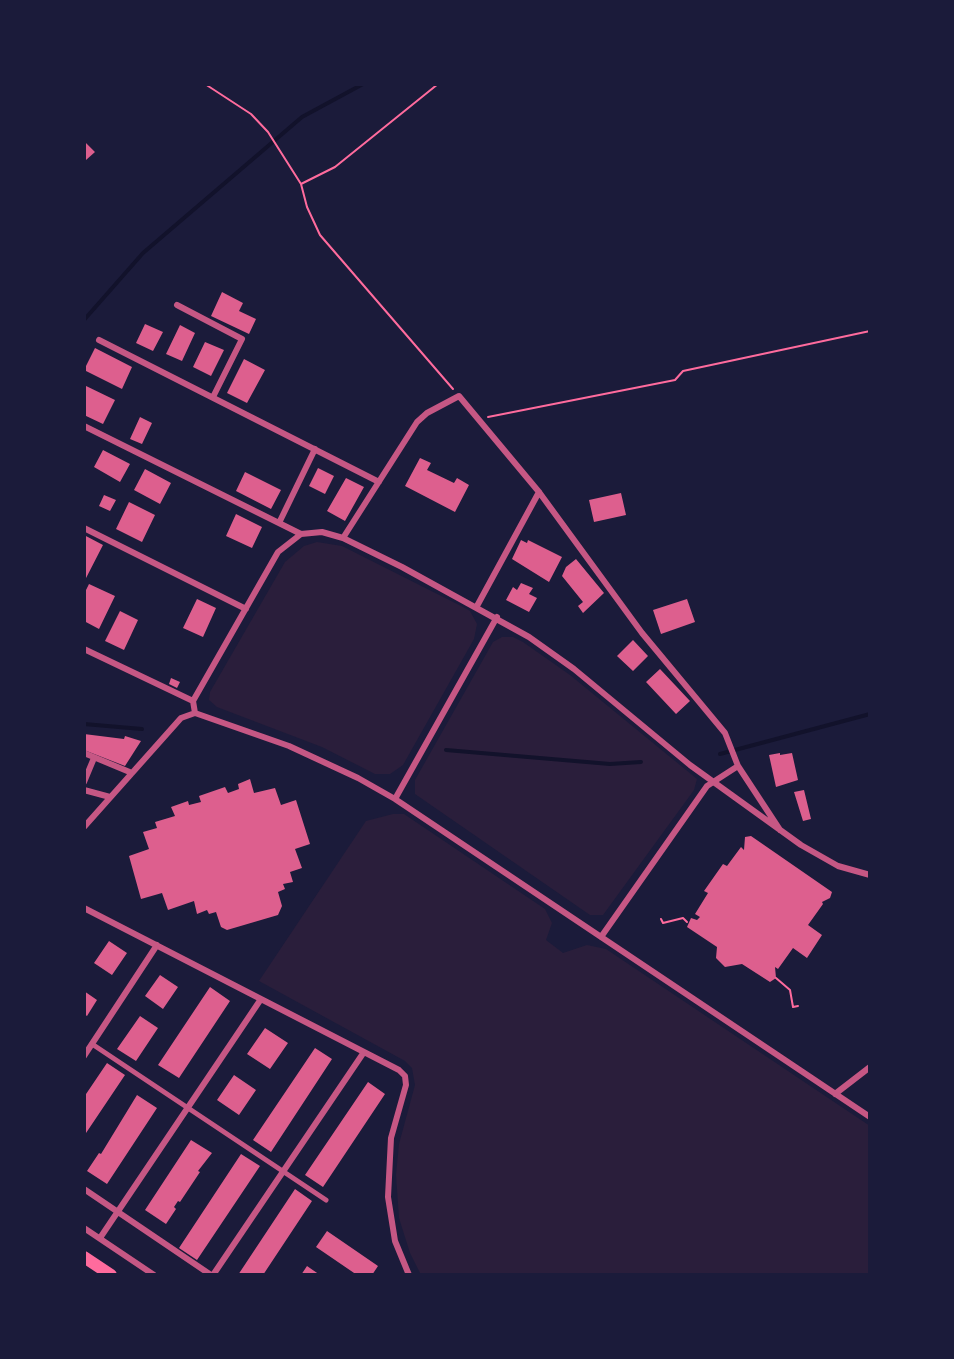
<!DOCTYPE html>
<html>
<head>
<meta charset="utf-8">
<style>
	body { margin:0 }
	#map { position:relative; width:954px; height:1359px; overflow:hidden; background:#1b1b3a; font-family:Inter,sans-serif }
	canvas { display:block }
	.frame { position:absolute; inset:0; border:86px solid #1b1b3a; pointer-events:none }
</style>
</head>
<body>
<div id="map">
<canvas width="954" height="1359"></canvas>
<div class="frame"></div>
</div>
<script>
const c = document.querySelector('canvas').getContext('2d');
c.lineJoin = 'round';
function fill(path, color) { c.fillStyle = color; c.fill(path, 'evenodd'); }
const shape = rows => new Path2D(rows.map(r => 'M' + r).join(''));
function trace(path, color, width, dash) { c.strokeStyle = color; c.lineWidth = width; c.lineCap = dash ? 'butt' : 'round'; c.setLineDash(dash || []); c.stroke(path); }
const green = shape([
	[317,542,342,546,463,607,470,611,477,624,474,639,403,765,390,774,375,774,322,747,217,707,209,700,210,692,285,562,304,546],
	[502,637,513,637,523,642,570,675,697,779,694,790,603,915,590,915,415,794,415,780,493,642],
	[393,814,404,814,545,909,552,923,546,940,563,953,587,945,606,949,870,1126,870,1275,421,1275,410,1253,399,1218,396,1175,399,1144,415,1085,412,1068,405,1061,259,981,366,821]
]);
const stream = shape([
	[84,320,143,253,302,117,363,84],
	[84,724,142,729],
	[446,750,610,764,641,762],
	[720,754,870,714]
]);
const building = shape([
	[84,141,95,152,86,160,84,158],
	[222,292,243,303,239,311,256,319,249,334,211,316],
	[145,324,163,332,153,351,136,343],
	[180,325,195,333,182,361,166,354],
	[205,342,224,350,211,376,193,367],
	[95,348,132,367,122,389,84,370],
	[244,359,265,370,247,403,227,393],
	[84,385,115,400,103,424,84,415],
	[140,417,152,423,142,444,130,439],
	[103,450,130,464,120,482,94,467],
	[420,458,431,463,427,470,454,483,457,478,469,485,455,512,405,486],
	[318,468,334,476,325,494,309,486],
	[145,469,171,483,160,504,134,490],
	[245,472,281,490,271,509,236,491],
	[346,478,364,487,345,521,327,511],
	[621,493,626,515,594,522,589,500],
	[104,495,116,500,110,511,99,506],
	[129,502,155,515,142,542,116,529],
	[236,514,262,527,252,548,226,536],
	[84,535,103,545,84,582],
	[521,540,527,543,528,540,562,557,549,582,512,559],
	[576,559,604,593,583,613,578,606,583,602,562,576,566,567],
	[521,583,533,588,529,594,537,598,529,612,506,600,513,587,517,590],
	[89,584,115,596,99,629,84,621,84,594],
	[197,599,216,608,203,637,183,628],
	[687,599,695,622,661,634,653,610],
	[120,611,138,620,124,650,105,641],
	[633,640,648,656,633,671,617,656],
	[660,669,690,701,676,714,646,682],
	[171,678,180,682,177,688,169,684],
	[84,734,124,739,125,736,141,741,125,766,84,750],
	[780,753,780,755,792,753,798,780,776,787,769,755],
	[250,779,254,793,275,788,281,805,296,800,310,844,295,849,302,868,290,872,293,882,283,884,285,889,278,892,282,906,278,915,227,930,221,927,216,912,209,914,207,910,197,914,194,901,168,910,162,893,141,899,129,856,149,849,143,832,157,828,155,822,175,816,171,807,188,801,189,805,201,802,199,796,225,787,228,793,239,789,238,784],
	[804,790,811,819,803,821,794,792],
	[751,836,832,892,830,898,822,902,823,904,808,925,822,935,807,958,793,948,778,969,775,967,776,978,770,982,742,964,725,967,716,958,717,947,687,927,691,918,697,920,700,917,695,914,708,893,704,891,723,864,727,866,741,847,744,850,745,837],
	[109,941,127,953,112,975,94,963],
	[160,975,178,987,163,1009,145,996],
	[210,987,230,1001,179,1078,158,1065],
	[84,991,97,1000,87,1016,84,1014],
	[140,1016,158,1028,136,1061,117,1049],
	[265,1028,288,1043,270,1069,247,1054],
	[315,1048,332,1059,271,1152,253,1140],
	[107,1063,125,1075,84,1136,84,1097],
	[234,1075,256,1090,239,1115,217,1100],
	[368,1082,385,1094,323,1187,305,1175],
	[137,1095,157,1108,107,1184,87,1171,99,1153,101,1154],
	[191,1140,212,1153,198,1171,200,1172,180,1202,178,1201,174,1207,176,1209,166,1224,145,1210],
	[241,1154,260,1166,197,1260,179,1248],
	[295,1189,312,1201,265,1272,263,1275,238,1275],
	[327,1231,378,1266,372,1275,357,1275,316,1247],
	[307,1266,320,1275,301,1275]
]);
const path = shape([
	[205,84,251,114,268,132,301,184,307,207,320,235,453,389],
	[301,184,335,167,438,84],
	[488,417,675,380,683,371,870,331],
	[661,919,663,923,683,918,687,922],
	[776,978,790,990,793,1007,798,1006]
]);
const pedestrian = shape([
	[92,1044,326,1200]
]);
const minor = shape([
	[177,305,242,339,213,397],
	[99,340,379,482],
	[84,426,301,534],
	[279,523,315,449],
	[84,528,246,609],
	[343,538,417,422,427,413,459,396,539,492,642,633,725,733,738,766,780,830],
	[477,606,539,492],
	[84,649,193,701],
	[195,713,193,701,278,552,301,534,322,532,343,538,402,567,529,637,574,669,690,765,801,845,838,866,870,875],
	[195,713,289,746,358,778,395,799,870,1117],
	[84,753,132,773],
	[84,782,94,758],
	[84,790,110,797],
	[395,799,497,617],
	[84,827,181,718,195,713],
	[84,908,399,1070,405,1076,406,1085,391,1138,388,1197,395,1241,409,1275],
	[601,937,707,786,738,766],
	[84,1056,157,945],
	[835,1094,870,1067],
	[84,1189,211,1275],
	[84,1228,154,1275],
	[100,1238,261,999],
	[213,1275,364,1052]
]);
const primary = shape([
	[84,1257,111,1275]
]);
fill(green, '#2a1e3b');
trace(stream, '#12122b', 4);
fill(building, '#dd5f8e');
trace(path, '#ff6b9d', 2);
trace(pedestrian, '#c65784', 5);
trace(minor, '#c65784', 6);
trace(primary, '#ff6b9d', 12);
</script>
</body>
</html>
